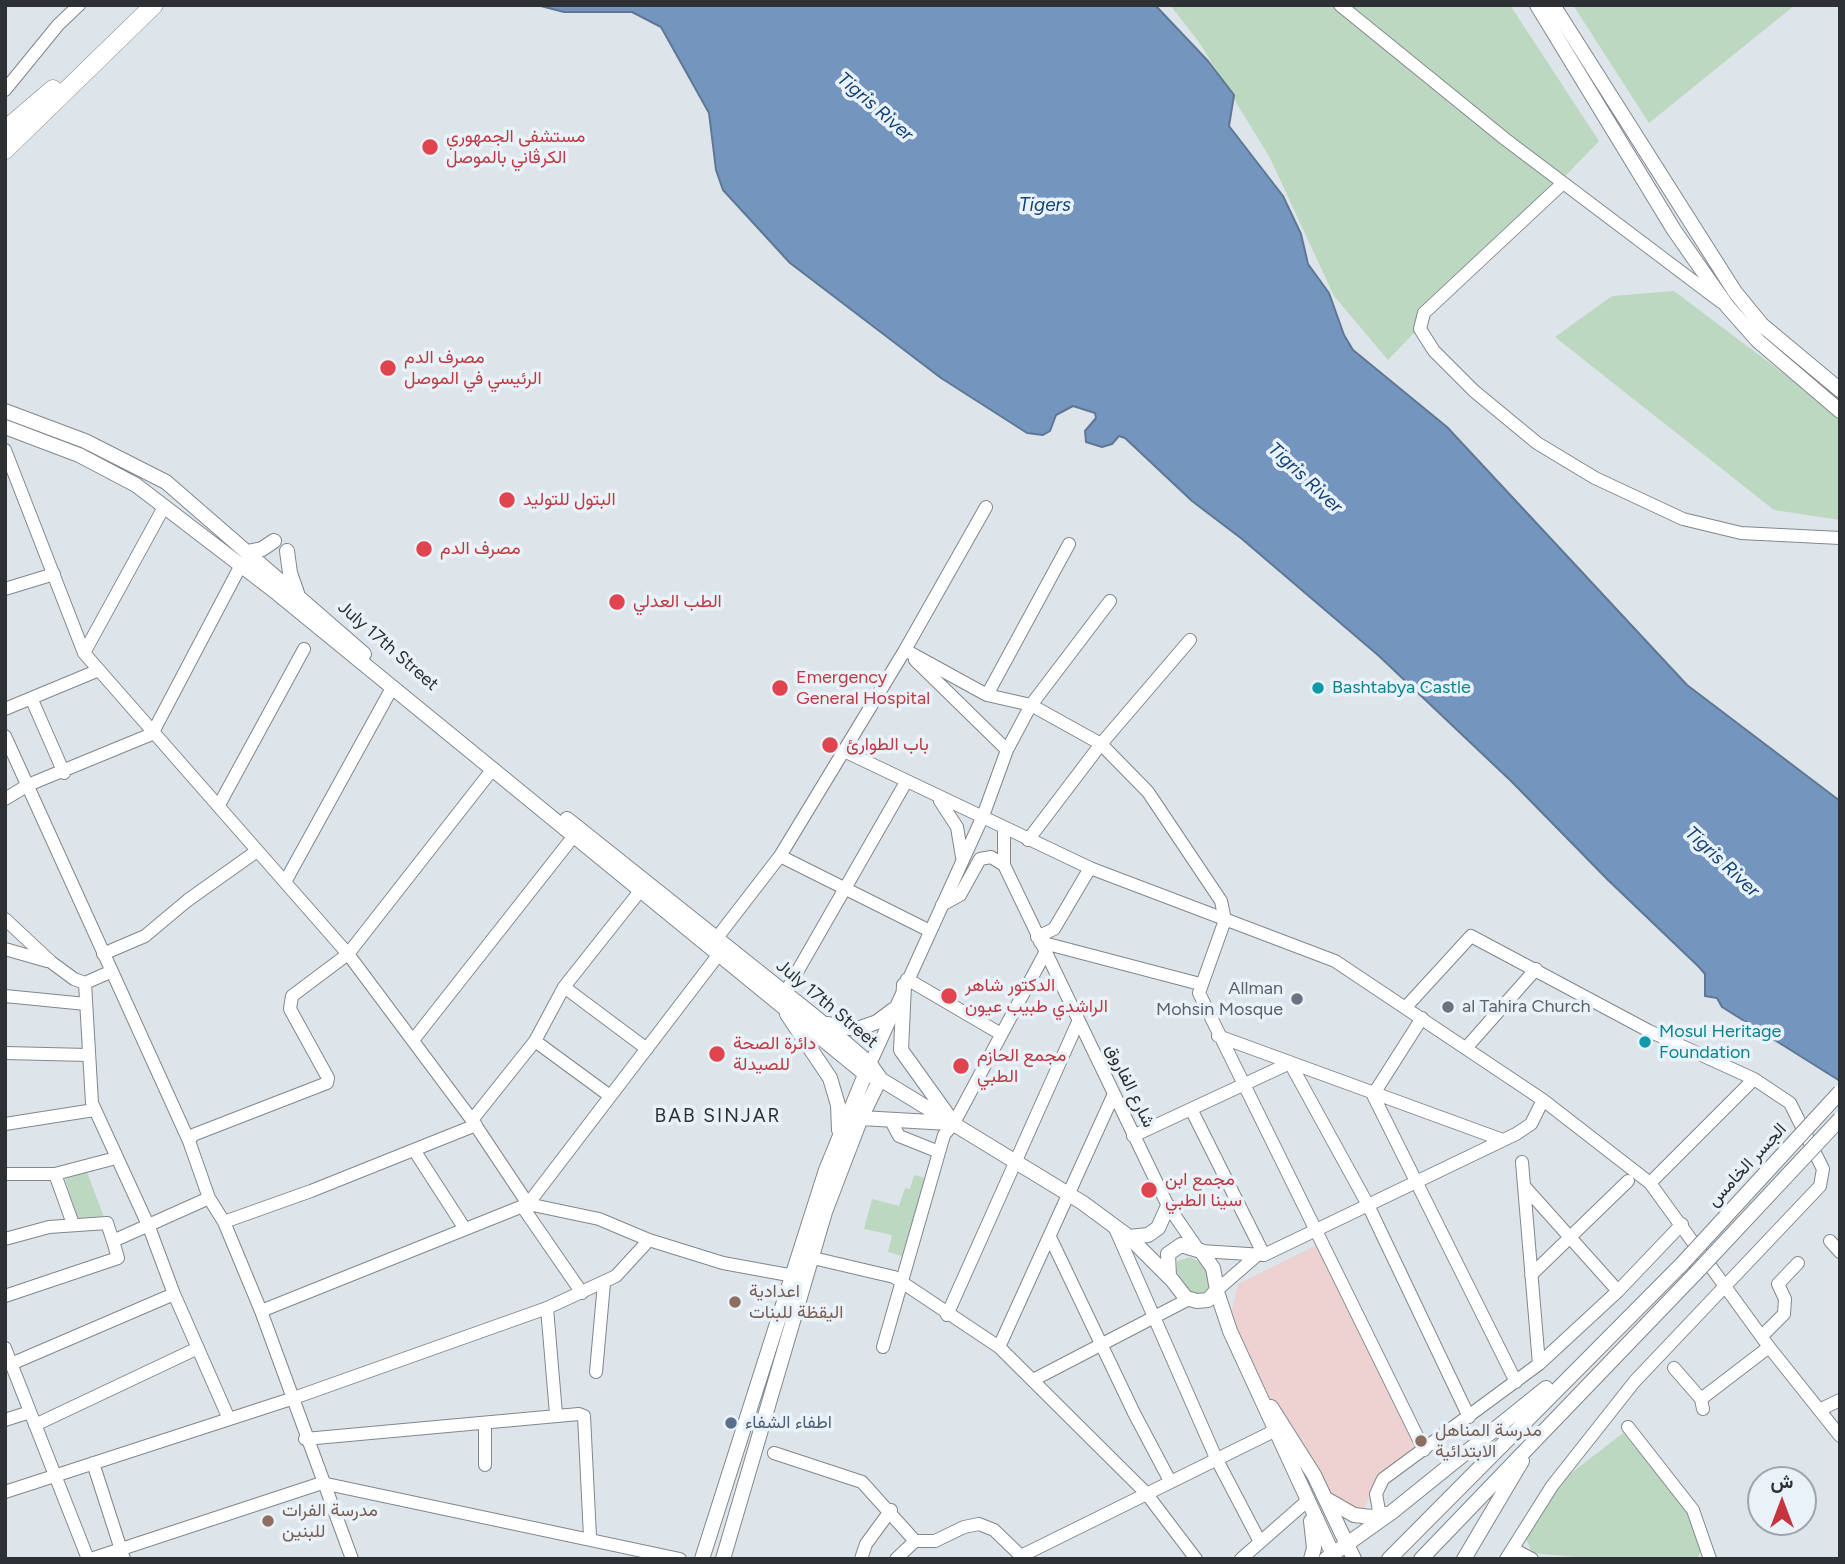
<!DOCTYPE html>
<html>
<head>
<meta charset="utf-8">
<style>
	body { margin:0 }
	#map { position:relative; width:1845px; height:1564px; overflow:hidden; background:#dde5eb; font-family:Figtree,Vazirmatn,sans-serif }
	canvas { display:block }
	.frame { position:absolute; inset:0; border:7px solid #2e3133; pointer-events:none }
	.north { position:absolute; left:1747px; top:1466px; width:70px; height:70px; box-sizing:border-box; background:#eaf2f9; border:2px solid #9fa5aa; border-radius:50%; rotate:0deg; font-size:19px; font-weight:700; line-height:28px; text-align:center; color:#2e3133 }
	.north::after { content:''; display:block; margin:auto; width:24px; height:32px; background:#c5353f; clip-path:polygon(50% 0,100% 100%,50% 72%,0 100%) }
</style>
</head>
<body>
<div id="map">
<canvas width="1845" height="1564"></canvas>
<div class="frame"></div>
<div class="north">ش</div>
</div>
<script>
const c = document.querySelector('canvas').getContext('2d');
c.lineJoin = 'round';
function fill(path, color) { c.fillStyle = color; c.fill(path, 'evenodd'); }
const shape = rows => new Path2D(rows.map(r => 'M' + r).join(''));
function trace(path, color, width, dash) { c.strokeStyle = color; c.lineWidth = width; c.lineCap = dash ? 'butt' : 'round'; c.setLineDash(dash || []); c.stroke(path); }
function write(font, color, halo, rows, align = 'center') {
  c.font = font + ' Figtree,Vazirmatn,sans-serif'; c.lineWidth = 7; c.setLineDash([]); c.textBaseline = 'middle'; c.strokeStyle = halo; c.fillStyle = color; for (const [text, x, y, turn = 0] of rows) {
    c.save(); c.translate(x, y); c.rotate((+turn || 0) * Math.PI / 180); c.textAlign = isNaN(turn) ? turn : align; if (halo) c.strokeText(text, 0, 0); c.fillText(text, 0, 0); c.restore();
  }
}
const industrial = shape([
	[1315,1246,1318,1247,1420,1448,1374,1486,1359,1520,1331,1497,1256,1375,1231,1315,1238,1284]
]);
const green = shape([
	[1170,5,1510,5,1599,141,1388,360,1334,296,1270,158,1199,42],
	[1573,5,1795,5,1649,123],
	[1674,291,1840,416,1840,520,1774,510,1555,337,1612,296],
	[87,1172,104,1217,78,1218,65,1179],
	[914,1175,925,1178,902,1256,888,1252,892,1235,864,1229,872,1199,899,1206,905,1188,910,1189],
	[1190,1257,1202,1263,1208,1274,1212,1282,1207,1296,1191,1293,1177,1272,1177,1261],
	[1623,1433,1688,1509,1701,1550,1698,1557,1598,1559,1532,1553,1526,1538,1538,1515,1570,1474]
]);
const water = shape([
	[537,5,1155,5,1208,61,1234,95,1229,126,1283,196,1301,234,1308,264,1329,293,1344,335,1353,350,1447,427,1687,685,1840,801,1840,1081,1722,1007,1717,998,1705,996,1705,974,1699,967,1608,880,1511,781,1379,656,1242,539,1192,501,1125,438,1119,436,1112,444,1102,447,1086,442,1085,431,1096,418,1095,413,1073,406,1056,415,1050,431,1043,435,1027,433,941,378,790,263,723,190,716,170,709,113,661,27,632,12,564,12,537,5]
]);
const minor = shape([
	[1340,5,1505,139,1721,302],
	[5,90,58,25,79,5],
	[1563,183,1424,313,1420,329,1434,351,1474,391,1537,443,1595,478,1683,519,1741,533,1840,538],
	[5,450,84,653,348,954,472,1120,528,1204,599,1219,649,1240,723,1263,794,1276],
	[5,589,54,574],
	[905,650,987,695,1031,705,1101,744,1148,792,1221,901,1225,920,1199,993,1424,1450],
	[84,653,164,507],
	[915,660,1007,750],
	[987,695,1069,544],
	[32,700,64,773],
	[5,709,99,670],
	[5,736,189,1141,209,1198,224,1222,261,1311,352,1559],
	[844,751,1090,868,1335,961,1543,1100,1650,1183,1769,1347,1840,1436],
	[5,799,28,785,152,734,241,565],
	[940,801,957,827,962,857],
	[219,805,304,649],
	[1028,840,1101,744,1190,640],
	[780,856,930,931],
	[1004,865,1004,829],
	[285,882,392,688],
	[942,905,960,895,980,859,991,857,1004,865,1168,1206,1197,1248],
	[5,919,51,962,74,979,85,983],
	[1037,937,1054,929,1090,868],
	[716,939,780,856,905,650,986,507],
	[1040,942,1200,984],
	[5,949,47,961],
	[103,954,145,936,188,900,257,851],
	[110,972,85,983,92,1103,149,1227,174,1294,229,1419],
	[907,979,1001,1034],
	[564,987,647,1049],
	[785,993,906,782],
	[5,996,86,1004],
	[1406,1007,1471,936,1649,1031,1754,1079,1790,1103,1823,1169,1820,1186,1635,1381,1552,1486,1506,1559],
	[1422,1018,1373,1095,1516,1382],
	[1218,1036,1500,1139],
	[414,1039,573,837],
	[535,1041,610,1096],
	[1466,1048,1536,969],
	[5,1053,88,1055],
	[1290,1063,1368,1205,1469,1417],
	[870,1064,983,816,1007,750,1031,705,1110,601],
	[1192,1111,1264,1255],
	[890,1119,899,1136,939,1152],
	[472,1120,535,1041,564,987,640,891],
	[5,1124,94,1110],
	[1133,1136,1290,1063],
	[189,1141,193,1135,327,1083,328,1078,290,1009,292,996,348,954,492,770],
	[414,1150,465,1229],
	[1522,1162,1539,1364],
	[5,1174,55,1174,116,1158],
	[55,1174,73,1224],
	[1650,1183,1754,1079],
	[1524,1186,1618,1291],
	[522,1206,582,1293],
	[224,1222,311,1191,476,1125],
	[1114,1226,1216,1458,1260,1542],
	[1050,1237,1134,1413,1170,1481],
	[5,1239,49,1227,107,1223,113,1241,209,1198],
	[1830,1241,1840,1252],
	[1201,1251,1264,1255,1516,1134,1531,1124,1543,1100],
	[813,1258,894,1277,999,1347,1146,1493,1196,1559],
	[1531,1275,1628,1181],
	[1217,1290,1255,1257],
	[5,1296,118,1258,113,1241],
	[547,1308,556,1414],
	[261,1311,528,1204,719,954],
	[947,1315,1078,1022],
	[1762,1336,1784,1314,1785,1299,1778,1284,1798,1263],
	[883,1347,944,1135,954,1123,1045,953],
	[999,1347,1113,1096],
	[5,1348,88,1559],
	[11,1364,174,1294],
	[1674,1368,1701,1399,1703,1409],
	[596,1372,604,1283],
	[1033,1380,1189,1299],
	[1701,1399,1769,1347],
	[1819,1410,1840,1400],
	[5,1420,30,1412],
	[485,1423,485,1465],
	[35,1425,198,1348],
	[1628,1427,1693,1510,1710,1559],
	[305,1439,579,1414,584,1416,590,1537],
	[774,1453,862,1482,915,1541,935,1541,964,1527,979,1524,994,1530,1021,1556,1274,1431],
	[93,1463,124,1559],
	[5,1492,291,1399,547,1308,616,1276,649,1240],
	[1380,1516,1376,1494,1383,1479,1539,1364,1618,1291,1682,1224],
	[1513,1549,1532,1559],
	[91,1559,322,1483,680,1559],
	[861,1559,866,1544,891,1510],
	[896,1559,915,1541],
	[1241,1559,1307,1501]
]);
const major = shape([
	[1537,5,1674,230,1727,306,1758,341,1840,411],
	[1553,5,1735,292,1762,325,1840,390],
	[5,411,85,441,166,482,364,654],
	[5,427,79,455,136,485,277,593,864,1073,880,1079,1083,1203,1129,1237,1170,1278],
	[287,551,290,573,297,593],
	[247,552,262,549,274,541],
	[567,819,819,1020,870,1064,880,1078],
	[904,985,901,1050,952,1121],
	[787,1014,830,1078,838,1105,839,1130],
	[827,1024,857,1029,877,1022,893,1010],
	[861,1118,949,1123],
	[1129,1237,1148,1235,1158,1228,1168,1206],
	[1181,1245,1201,1251,1213,1268,1217,1290,1208,1300,1197,1301,1186,1298,1169,1276,1168,1254,1181,1245],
	[1217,1292,1230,1331,1335,1559],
	[1271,1407,1314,1475,1354,1559],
	[1328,1500,1354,1515,1371,1517,1387,1514],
	[702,1559,826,1170,869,1065],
	[723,1559,825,1212,861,1118,880,1079],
	[1311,1559,1314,1548,1311,1521],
	[1326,1559,1392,1512,1546,1388],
	[1389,1559,1682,1264],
	[1421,1559,1695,1274],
	[1464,1559,1522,1461]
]);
const highway = shape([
	[5,130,53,89],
	[5,150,154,5]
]);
const majorBridge = shape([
	[1682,1264,1840,1092],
	[1695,1274,1840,1119]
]);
const markers = [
	[430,147,9,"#e0444e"],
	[388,368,9,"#e0444e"],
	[507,500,9,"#e0444e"],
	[424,549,9,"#e0444e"],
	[617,602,9,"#e0444e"],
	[780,688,9,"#e0444e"],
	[1318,688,7,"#0f9aa8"],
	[830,745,9,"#e0444e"],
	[949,996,9,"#e0444e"],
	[1297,999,7,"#6b7280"],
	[1448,1007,7,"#6b7280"],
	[1645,1042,7,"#0f9aa8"],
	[717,1054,9,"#e0444e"],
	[961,1066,9,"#e0444e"],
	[1149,1190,9,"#e0444e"],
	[735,1302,7,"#8d6e63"],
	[731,1423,7,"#5c6f8a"],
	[1421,1441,7,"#8d6e63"],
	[268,1521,7,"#8d6e63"]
];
const healthNames = [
	["مستشفى الجمهوري",446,137],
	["الكرڤاني بالموصل",446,158],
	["مصرف الدم",404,358],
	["الرئيسي في الموصل",404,379],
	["البتول للتوليد",523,500],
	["مصرف الدم",440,549],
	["الطب العدلي",633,602],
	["Emergency",796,678],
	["General Hospital",796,699],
	["باب الطوارئ",846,745],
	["الدكتور شاهر",965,986],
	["الراشدي طبيب عيون",965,1007],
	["دائرة الصحة",733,1044],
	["للصيدلة",733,1065],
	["مجمع الحازم",977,1056],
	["الطبي",977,1077],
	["مجمع ابن",1165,1180],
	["سينا الطبي",1165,1201]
];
const streetNames = [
	["July 17th Street",388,646,41],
	["July 17th Street",827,1004,40],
	["شارع الفاروق",1130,1086,64],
	["الجسر الخامس",1747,1165,-47]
];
const cultureNames = [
	["Bashtabya Castle",1332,688],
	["Mosul Heritage",1659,1032],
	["Foundation",1659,1053]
];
const worshipNames = [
	["Allman",1283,989],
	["Mohsin Mosque",1283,1010],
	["al Tahira Church",1462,1007,"left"]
];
const educationNames = [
	["اعدادية",749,1292],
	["اليقظة للبنات",749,1313],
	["مدرسة المناهل",1435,1431],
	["الابتدائية",1435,1452],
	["مدرسة الفرات",282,1511],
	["للبنين",282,1532]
];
const serviceNames = [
	["اطفاء الشفاء",745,1423]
];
const waterNames = [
	["Tigris River",875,107,41],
	["Tigers",1045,205],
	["Tigris River",1305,478,43],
	["Tigris River",1722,862,43]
];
const neighbourhoodNames = [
	["BAB SINJAR",718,1116]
];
fill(industrial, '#edd2d1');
fill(green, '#bcd8c0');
fill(water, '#7495bd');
trace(water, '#5f7794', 2);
trace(minor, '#80878d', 14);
trace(major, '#80878d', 16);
trace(highway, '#80878d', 19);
trace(minor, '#fff', 12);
trace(major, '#fff', 14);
trace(highway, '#fff', 18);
trace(majorBridge, '#80878d', 16, []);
trace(majorBridge, '#fff', 14);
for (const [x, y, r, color] of markers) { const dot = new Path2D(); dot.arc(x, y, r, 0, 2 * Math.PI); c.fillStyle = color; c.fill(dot); trace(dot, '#eaf2f9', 2.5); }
write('18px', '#be3a42', '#eaf2f9', healthNames, 'left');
write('18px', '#2e3133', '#eaf2f9', streetNames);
write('18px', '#0d838f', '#eaf2f9', cultureNames, 'left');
write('18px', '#5b616d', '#eaf2f9', worshipNames, 'right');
write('18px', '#785e54', '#eaf2f9', educationNames, 'left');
write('18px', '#4e5e75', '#eaf2f9', serviceNames, 'left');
write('italic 19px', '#124275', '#eaf2f9', waterNames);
c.letterSpacing = '2px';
write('19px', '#2e3133', '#eaf2f9', neighbourhoodNames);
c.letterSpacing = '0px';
</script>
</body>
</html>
